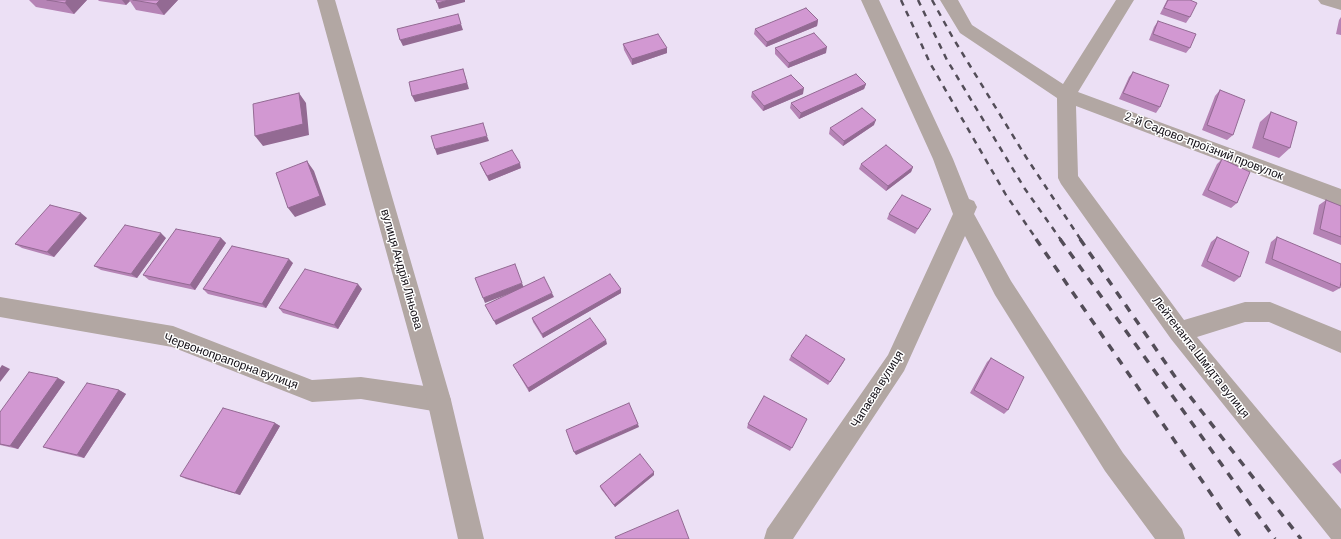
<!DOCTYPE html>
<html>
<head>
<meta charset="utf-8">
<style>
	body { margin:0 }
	canvas { display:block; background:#ece0f5 }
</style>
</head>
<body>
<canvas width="1341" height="539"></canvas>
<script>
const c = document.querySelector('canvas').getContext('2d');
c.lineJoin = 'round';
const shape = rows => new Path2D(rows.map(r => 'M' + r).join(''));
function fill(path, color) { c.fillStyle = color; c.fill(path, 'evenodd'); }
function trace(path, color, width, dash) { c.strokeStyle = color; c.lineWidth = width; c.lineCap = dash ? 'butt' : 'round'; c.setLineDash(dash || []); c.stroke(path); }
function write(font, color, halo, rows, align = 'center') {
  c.font = font + ' Barlow,sans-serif'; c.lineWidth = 3; c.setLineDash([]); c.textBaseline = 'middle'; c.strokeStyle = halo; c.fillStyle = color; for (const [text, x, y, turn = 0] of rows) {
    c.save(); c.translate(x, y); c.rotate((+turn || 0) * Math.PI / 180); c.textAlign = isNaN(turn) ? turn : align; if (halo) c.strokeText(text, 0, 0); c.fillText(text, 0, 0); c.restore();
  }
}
const minor = shape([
	[861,0,879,0,953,159,969,199,974,201,977,207,974,214,1011,281,1123,453,1182,529,1185,539,1155,539,1105,471,995,295,965,236,904,371,793,539,764,539,767,529,888,355,953,214,933,159,861,0],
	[940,0,958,0,972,25,1063,84,1116,0,1134,0,1078,92,1341,189,1341,206,1076,106,1078,176,1184,320,1245,302,1270,302,1341,331,1341,353,1269,322,1245,322,1197,337,1341,509,1341,539,1331,539,1171,339,1061,184,1058,178,1057,98,960,33,940,0],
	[1318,0,1341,0,1341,10,1321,4,1318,0],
	[0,297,173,326,312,380,361,377,439,388,448,392,451,400,448,408,439,412,361,399,312,402,172,347,0,317,0,297]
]);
const tertiary = shape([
	[317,0,335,0,451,400,484,539,458,539,427,400,317,0]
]);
const railFar1 = shape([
	[901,0,930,63,1006,195,1037,240],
	[918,0,947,60,1025,189,1061,240],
	[932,0,953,38,1026,157,1081,240]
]);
const rail = shape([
	[1036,239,1242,539],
	[1060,239,1275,539],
	[1080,239,1178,381,1301,539]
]);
const wall = shape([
	[29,0,87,0,74,14,36,7],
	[98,0,178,0,164,15,136,10,130,1,126,5,99,1],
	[1167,0,1190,0,1190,17,1186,23,1160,14],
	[1341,17,1341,35,1336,34,1339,20],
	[818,20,817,26,766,47,754,34,755,29],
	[1158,21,1190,48,1186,53,1149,40,1154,27],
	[623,44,667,48,667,53,632,65,624,50],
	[775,48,826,53,788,68,775,54],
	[1133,72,1160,107,1156,113,1119,99,1129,77],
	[866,84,864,89,799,119,790,108,791,103],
	[1220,90,1233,135,1227,140,1202,130,1215,96],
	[752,92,803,94,763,111,751,97],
	[1271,112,1290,148,1279,158,1252,148,1260,122],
	[874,125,843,146,829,134,830,128],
	[1222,159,1237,203,1231,208,1202,195,1217,164],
	[480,163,521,168,489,181,482,168],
	[861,164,913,167,911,172,886,191,859,169],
	[1326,200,1341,206,1341,245,1313,234,1319,205],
	[889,214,928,214,915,234,887,219],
	[87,218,54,257,22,248,15,244],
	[1217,237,1240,277,1234,282,1201,266,1211,242],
	[1277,237,1340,288,1333,292,1265,263,1271,242],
	[166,238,137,278,101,270,94,266],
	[221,238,226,243,195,290,149,280,143,275],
	[293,263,266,308,208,294,203,289],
	[362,289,338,329,283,313,279,308],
	[621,289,621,293,543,338,533,322,532,318],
	[607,344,529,392,513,365],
	[791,356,845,359,828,385,789,360],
	[991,358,1008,410,1004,414,970,393,987,362],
	[58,378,65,382,18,449,0,445,0,412],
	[119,390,126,394,84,458,51,450,43,447],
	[807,419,790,451,747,428,748,424],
	[275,423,280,426,240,495,186,479,180,476],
	[1341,459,1341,474,1332,464],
	[654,475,615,507,601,489,600,486]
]);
const shadedWall = shape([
	[67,0,87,0,74,14,65,3],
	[122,0,129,0,130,1,126,5],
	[160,0,178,0,164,15,156,4],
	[449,0,465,0,465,2,439,9,437,3],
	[818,20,817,26,766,47,767,42],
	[461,24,463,30,403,46,400,40],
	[827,47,826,53,788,68,789,63],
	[667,48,667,53,632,65,632,59],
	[463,69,469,89,415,102,412,96],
	[866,84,864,89,799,119,801,113],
	[804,88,803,94,763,111,764,106],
	[299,93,306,103,309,135,263,146,255,136],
	[876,120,874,125,843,146,844,141],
	[487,136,489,141,437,155,435,149],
	[307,161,314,171,326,205,295,217,288,208],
	[520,163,521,168,489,181,487,176],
	[913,167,911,172,886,191,888,186],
	[81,213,87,218,54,257,47,252],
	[161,233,166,238,137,278,131,274],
	[221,238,226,243,195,290,190,285],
	[289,259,293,263,266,308,262,304],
	[522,283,524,288,485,303,483,298],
	[358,284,362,289,338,329,334,325],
	[621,289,621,293,543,338,542,334],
	[552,293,554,297,496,325,494,321],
	[606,340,607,344,529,392,528,388],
	[845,359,843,363,828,385,830,382],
	[2,365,10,369,0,382,0,368],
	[58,378,65,382,18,449,10,446],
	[119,390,126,394,84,458,77,455],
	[275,423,280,426,240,495,235,493],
	[638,424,639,427,576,455,574,452],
	[654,472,654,475,615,507,614,505]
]);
const building = shape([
	[47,0,67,0,65,3,47,0],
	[133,0,160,0,156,4,133,0],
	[436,0,449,0,437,3,436,0],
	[1168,0,1190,0,1197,3,1190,17,1164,8,1168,0],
	[806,8,818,20,767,42,755,29,806,8],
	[458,14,461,24,400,40,397,29,458,14],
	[1158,21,1196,34,1190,48,1153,34,1158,21],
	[814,33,827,47,789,63,775,48,814,33],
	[658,34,667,48,632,59,623,44,658,34],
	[463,69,467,83,412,96,409,82,463,69],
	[1133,72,1169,85,1160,107,1123,93,1133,72],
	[856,74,866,84,801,113,791,103,856,74],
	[791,75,804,88,764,106,752,92,791,75],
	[1220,90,1245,100,1233,135,1207,125,1220,90],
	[299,93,303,124,255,136,253,104,299,93],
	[862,108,876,120,844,141,830,128,862,108],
	[1271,112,1297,122,1290,148,1263,138,1271,112],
	[483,123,487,136,435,149,431,136,483,123],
	[886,145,913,167,888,186,861,164,886,145],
	[512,150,520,163,487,176,480,163,512,150],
	[1222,159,1250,172,1237,203,1208,190,1222,159],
	[307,161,320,196,288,208,276,173,307,161],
	[902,195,931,209,918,229,889,214,902,195],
	[1326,200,1341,206,1341,237,1320,229,1326,200],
	[50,205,81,213,47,252,15,244,50,205],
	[125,225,161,233,131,274,94,266,125,225],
	[176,229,221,238,190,285,143,275,176,229],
	[1217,237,1249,252,1240,277,1207,261,1217,237],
	[1277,237,1341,264,1341,281,1340,288,1272,259,1277,237],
	[232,246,289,259,262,304,203,289,232,246],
	[515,264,522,283,483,298,475,278,515,264],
	[305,269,358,284,334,325,279,308,305,269],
	[610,274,621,289,542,334,532,318,610,274],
	[544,277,552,293,494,321,485,305,544,277],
	[590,318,606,340,528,388,513,365,590,318],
	[806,335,845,359,830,382,791,356,806,335],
	[991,358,1024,377,1008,410,974,390,991,358],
	[29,372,58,378,10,446,0,444,0,412,29,372],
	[87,383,119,390,77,455,43,447,87,383],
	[764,396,807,419,792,448,748,424,764,396],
	[629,403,638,424,574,452,566,430,629,403],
	[223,408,275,423,235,493,180,476,223,408],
	[640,454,654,472,614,505,600,486,640,454],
	[678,510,689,539,616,539,615,537,678,510]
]);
const streetNames = [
	["2-й Садово-проїзний провулок",1204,146,21],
	["вулиця Андрія Ліньова",402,269,74],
	["Лейтенанта Шмідта вулиця",1201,357,52],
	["Червонопрапорна вулиця",231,361,20],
	["Чапаєва вулиця",877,389,-58]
];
fill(minor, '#b2a7a3');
fill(tertiary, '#b2a7a3');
trace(railFar1, '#534d58', 2.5, [6, 6]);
trace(rail, '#534d58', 3.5, [8, 8]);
fill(wall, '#b583b5');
fill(shadedWall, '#936a93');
fill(building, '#d298d2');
trace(building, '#936a93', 1);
write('12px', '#120e15', '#fff', streetNames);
</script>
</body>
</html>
